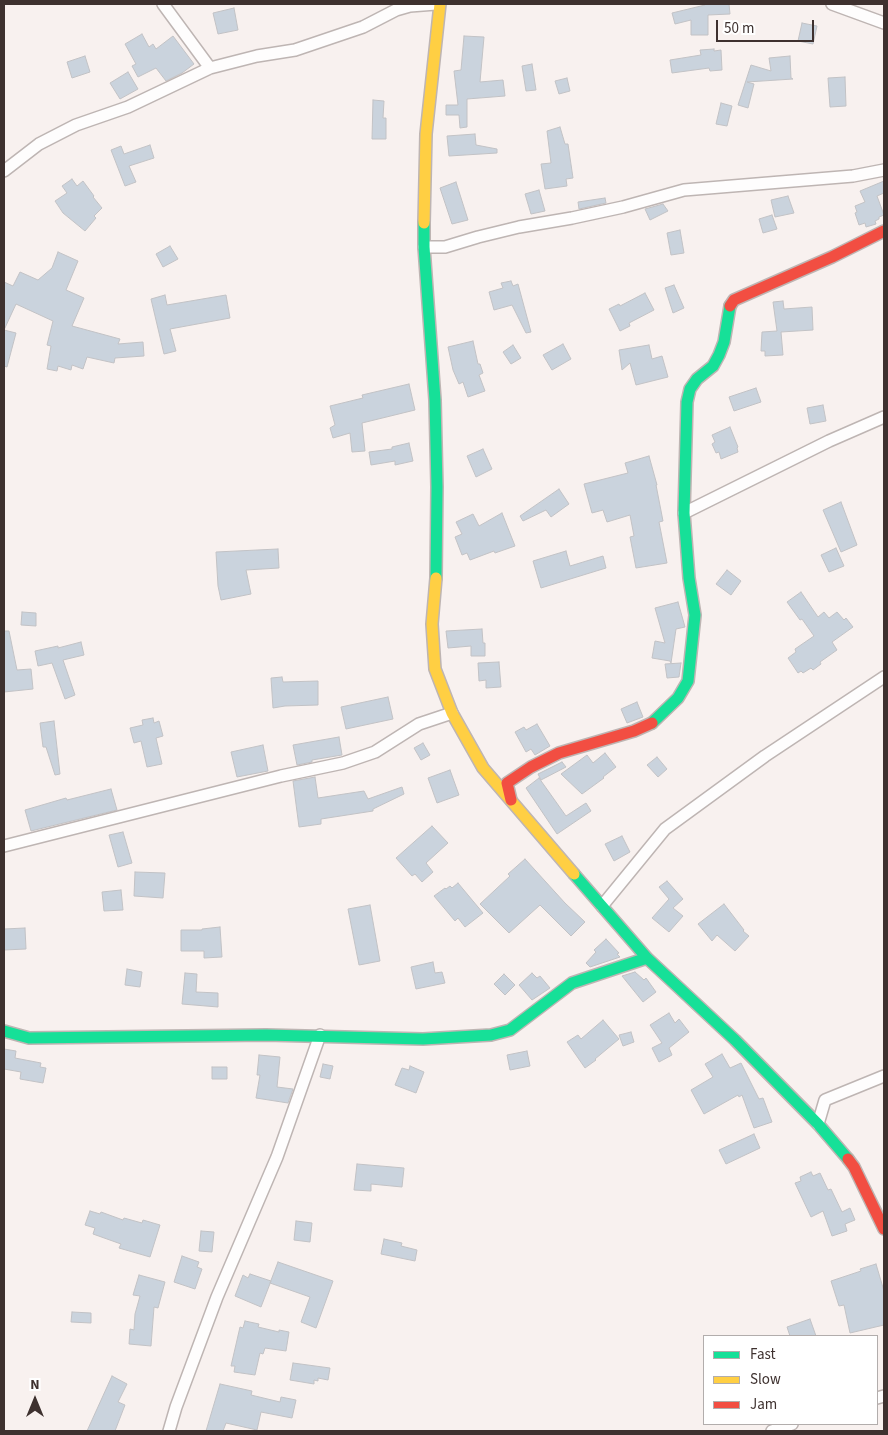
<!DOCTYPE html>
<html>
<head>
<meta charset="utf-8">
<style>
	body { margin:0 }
	#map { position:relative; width:888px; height:1435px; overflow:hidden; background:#f8f1ef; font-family:"Source Sans 3",sans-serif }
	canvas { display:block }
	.frame { position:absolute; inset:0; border:5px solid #3e312f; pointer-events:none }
	.legend { position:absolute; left:703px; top:1335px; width:175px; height:90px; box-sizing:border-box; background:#fff; border:1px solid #b2adac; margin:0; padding:6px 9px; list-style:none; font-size:15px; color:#3e312f }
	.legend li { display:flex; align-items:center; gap:10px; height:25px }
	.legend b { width:25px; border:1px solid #b2adac }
	.north { position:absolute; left:10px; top:1375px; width:50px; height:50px; -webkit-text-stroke:4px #fff; paint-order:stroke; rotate:0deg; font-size:14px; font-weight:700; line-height:20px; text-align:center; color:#3e312f }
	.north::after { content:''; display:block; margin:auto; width:18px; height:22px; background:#3e312f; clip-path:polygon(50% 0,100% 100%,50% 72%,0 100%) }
	.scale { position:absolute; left:716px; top:20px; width:98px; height:22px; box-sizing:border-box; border:2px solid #3e312f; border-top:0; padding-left:6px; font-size:15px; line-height:18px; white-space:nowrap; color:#3e312f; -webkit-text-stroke:4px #fff; paint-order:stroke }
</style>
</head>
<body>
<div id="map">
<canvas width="888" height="1435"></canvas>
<div class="frame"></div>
<ul class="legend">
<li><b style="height:6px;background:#16e098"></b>Fast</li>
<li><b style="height:6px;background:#ffcf43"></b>Slow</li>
<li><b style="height:6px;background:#f24e42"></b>Jam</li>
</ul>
<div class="north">N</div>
<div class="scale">50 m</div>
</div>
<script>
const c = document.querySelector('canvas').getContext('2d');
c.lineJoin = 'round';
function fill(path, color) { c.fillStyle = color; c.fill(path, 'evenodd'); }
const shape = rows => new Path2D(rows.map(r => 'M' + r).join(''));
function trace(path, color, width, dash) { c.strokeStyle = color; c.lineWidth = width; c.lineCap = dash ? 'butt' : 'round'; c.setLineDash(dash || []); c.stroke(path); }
const building = shape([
	[705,4,729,4,730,14,708,15,708,35,691,35,691,20,675,24,672,13,705,5,705,4],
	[234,8,238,30,218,34,213,13,234,8],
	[802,23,817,26,813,44,798,41,802,23],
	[142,34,149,47,153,44,156,49,173,36,194,64,182,73,166,81,156,68,138,77,132,66,136,64,125,44,142,34],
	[464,36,484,37,480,82,503,80,505,96,467,99,467,127,460,128,459,115,446,115,446,105,458,105,454,71,461,70,464,36],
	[714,49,714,51,721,50,722,70,710,71,709,68,672,73,670,60,701,55,700,50,714,49],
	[85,56,90,72,72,78,67,62,85,56],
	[790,56,791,78,793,79,747,82,754,84,748,108,738,105,751,65,771,71,769,58,790,56],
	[532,64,536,90,526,91,522,66,532,64],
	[128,72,138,89,120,99,110,83,128,72],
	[845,77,846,106,830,107,828,78,845,77],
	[567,78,570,91,559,94,555,81,567,78],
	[373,100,384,101,383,118,386,118,386,139,372,139,373,100],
	[721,103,732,106,727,126,716,124,721,103],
	[560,127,565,144,568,144,573,178,566,179,567,186,545,189,541,164,551,163,547,131,560,127],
	[475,134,476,145,497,149,497,153,449,156,447,136,475,134],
	[150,145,154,158,129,166,136,182,125,186,111,150,121,146,124,154,150,145],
	[72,179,77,186,83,181,94,196,93,197,102,208,94,216,96,218,85,231,63,213,55,201,67,193,62,186,72,179],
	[884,181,884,193,877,196,884,215,879,217,879,219,875,221,876,224,866,227,865,223,859,225,855,213,857,212,855,206,865,202,860,191,884,181],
	[456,182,468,220,452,224,440,188,456,182],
	[539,190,545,211,531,214,525,194,539,190],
	[788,196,794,213,775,217,771,200,788,196],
	[605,198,606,203,579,209,578,202,605,198],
	[663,204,668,211,650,220,645,209,663,204],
	[772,215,777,229,763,233,759,219,772,215],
	[680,230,684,253,671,255,667,233,680,230],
	[170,246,178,259,163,267,156,254,170,246],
	[58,252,78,261,66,290,84,298,72,326,120,339,118,344,143,342,144,356,115,358,114,363,87,357,83,369,72,365,71,370,58,366,57,371,47,369,51,346,47,345,53,321,16,304,4,330,4,282,13,286,20,272,38,280,52,268,58,252],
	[511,281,513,286,518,284,531,332,526,333,512,305,494,310,489,292,503,288,501,283,511,281],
	[674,285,684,308,673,313,665,288,674,285],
	[645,293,654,310,629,323,630,326,620,331,609,309,619,304,620,306,645,293],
	[165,295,167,305,226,295,230,318,170,329,176,351,164,354,151,299,165,295],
	[783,301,784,309,812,307,813,330,781,332,783,355,765,356,765,351,761,351,762,332,777,331,773,302,783,301],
	[4,330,16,333,7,367,4,366,4,330],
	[473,341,478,364,480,364,483,373,479,375,485,391,468,397,463,382,459,384,453,370,448,347,473,341],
	[563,344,571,359,552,370,543,355,563,344],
	[513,345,521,358,511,364,503,352,513,345],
	[649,345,652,359,662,356,668,377,636,385,630,363,622,370,619,350,649,345],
	[409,384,415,410,362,423,365,451,352,452,350,433,333,438,330,428,335,425,330,406,363,398,362,395,409,384],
	[756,388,761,402,734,411,729,397,756,388],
	[823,405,826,421,810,424,807,408,823,405],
	[730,427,738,447,737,448,738,452,721,459,719,452,716,453,712,444,715,442,712,435,730,427],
	[409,443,413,461,395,465,395,461,371,465,369,452,392,449,392,447,409,443],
	[483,449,492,469,476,477,467,456,483,449],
	[649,456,657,485,656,485,663,521,659,522,667,563,636,568,630,537,634,536,630,515,607,522,603,510,592,513,584,484,628,473,625,463,649,456],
	[559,489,569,504,551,517,546,510,523,521,520,516,559,489],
	[841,502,857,545,841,552,823,510,841,502],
	[502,513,515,546,495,553,494,551,470,560,467,553,462,555,455,537,462,534,456,522,473,514,479,526,502,513],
	[836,548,844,566,829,572,821,555,836,548],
	[278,549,279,568,246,570,251,594,221,600,218,586,216,552,278,549],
	[566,551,570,566,603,556,606,568,541,588,533,561,566,551],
	[727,570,741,581,731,595,716,584,727,570],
	[801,592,818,617,824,612,829,618,837,612,844,620,846,618,853,627,832,642,837,650,820,662,821,664,813,670,811,668,803,673,801,671,798,673,788,658,796,652,795,649,814,636,802,619,800,620,787,602,801,592],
	[678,602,685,627,676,629,671,663,670,661,652,658,655,641,665,643,655,608,678,602],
	[22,612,36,613,36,626,21,625,22,612],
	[482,629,483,643,485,643,485,656,471,656,471,646,448,648,446,631,482,629],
	[4,631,9,631,17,670,31,669,33,689,4,692,4,631],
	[81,642,84,655,63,660,75,695,65,699,52,663,38,666,35,651,58,646,58,648,81,642],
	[499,662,501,687,486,688,486,680,479,681,478,663,499,662],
	[681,663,679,677,667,678,665,664,681,663],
	[282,677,283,682,318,681,318,705,285,706,273,708,271,678,282,677],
	[388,697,393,719,346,729,341,707,388,697],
	[637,702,643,717,627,723,621,709,637,702],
	[153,718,154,723,159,721,163,736,156,738,162,764,147,767,141,741,134,743,130,728,143,725,142,720,153,718],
	[54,721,60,774,55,775,46,747,43,747,40,723,54,721],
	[537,724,550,746,535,755,531,749,526,752,515,732,524,727,526,730,537,724],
	[339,737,342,755,312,760,312,762,297,765,293,745,339,737],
	[423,743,430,755,421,760,414,748,423,743],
	[263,745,268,771,237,777,231,752,263,745],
	[605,753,616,767,603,777,604,778,582,794,561,774,587,755,593,763,605,753],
	[657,757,667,769,658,777,647,765,657,757],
	[562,762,566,767,541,780,538,774,562,762],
	[450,770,459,795,437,803,428,778,450,770],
	[315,777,318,798,364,791,368,799,402,787,404,794,373,809,373,811,321,819,321,824,299,827,293,781,315,777],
	[539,778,566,816,586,803,591,811,557,834,526,788,539,778],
	[111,789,117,810,31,831,25,810,66,798,67,800,111,789],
	[432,826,448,843,426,863,433,872,422,882,415,874,412,876,396,858,432,826],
	[123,832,132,863,118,867,109,835,123,832],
	[622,836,630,852,614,861,605,844,622,836],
	[525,859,565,903,585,922,571,936,540,905,509,933,480,904,510,876,508,874,525,859],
	[135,872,165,873,163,898,134,896,135,872],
	[667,881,683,899,673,908,683,916,669,932,652,918,669,899,659,887,667,881],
	[458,883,483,913,465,927,458,918,455,921,434,896,445,888,446,889,450,886,452,888,458,883],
	[121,890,123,910,104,911,102,892,121,890],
	[724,904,744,930,743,931,749,936,735,951,717,935,712,941,698,924,724,904],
	[370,905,380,961,359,965,348,909,370,905],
	[220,927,222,957,204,958,204,951,181,951,181,930,202,930,202,929,220,927],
	[25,928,26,949,4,950,4,929,25,928],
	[606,939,619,953,617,954,620,957,590,967,586,963,596,952,594,950,606,939],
	[433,962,435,973,442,972,445,983,416,989,411,967,433,962],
	[127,969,142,972,140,987,125,985,127,969],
	[635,972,644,980,646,978,656,992,643,1002,622,976,635,972],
	[185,973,197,974,196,992,218,993,218,1007,182,1004,185,973],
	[532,973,537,978,540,976,550,988,532,1000,519,985,532,973],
	[504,974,515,985,505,995,494,984,504,974],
	[669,1013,675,1023,679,1019,689,1032,669,1048,672,1055,659,1062,652,1048,662,1043,650,1025,669,1013],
	[603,1020,619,1039,595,1059,596,1060,585,1068,567,1042,578,1035,581,1039,603,1020],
	[631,1032,634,1042,623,1046,619,1035,631,1032],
	[4,1049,16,1051,15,1058,41,1063,40,1067,46,1068,43,1083,20,1079,21,1072,4,1069,4,1049],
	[527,1051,530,1066,510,1070,507,1055,527,1051],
	[722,1054,730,1068,741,1063,759,1099,763,1098,772,1122,754,1128,742,1095,739,1097,738,1095,704,1114,691,1090,713,1077,705,1064,722,1054],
	[259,1055,280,1057,277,1087,293,1089,288,1103,256,1098,260,1075,257,1075,259,1055],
	[323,1064,333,1066,330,1079,320,1077,323,1064],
	[410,1066,424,1072,416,1093,395,1085,402,1068,409,1070,410,1066],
	[212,1067,227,1067,227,1079,212,1079,212,1067],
	[754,1134,760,1148,726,1164,719,1150,754,1134],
	[357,1164,404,1168,402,1187,371,1184,371,1191,354,1190,357,1164],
	[811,1172,813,1176,820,1173,828,1190,831,1189,842,1212,850,1208,855,1220,845,1224,847,1231,832,1236,823,1211,811,1217,795,1183,801,1181,800,1177,811,1172],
	[90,1211,100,1214,101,1212,123,1220,124,1218,142,1223,143,1220,160,1225,150,1257,119,1248,121,1244,93,1234,95,1228,85,1225,90,1211],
	[296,1221,312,1223,310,1242,294,1240,296,1221],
	[201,1231,214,1232,212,1252,199,1251,201,1231],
	[384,1239,402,1243,401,1246,417,1250,415,1261,381,1254,384,1239],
	[182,1256,199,1262,197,1267,202,1269,195,1289,174,1282,182,1256],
	[278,1262,333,1281,316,1328,301,1322,310,1297,270,1283,278,1262],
	[876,1264,884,1291,884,1325,850,1333,844,1305,839,1306,831,1281,861,1271,860,1269,876,1264],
	[250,1274,271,1281,261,1307,235,1296,243,1275,248,1278,250,1274],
	[139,1275,165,1282,158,1308,154,1307,151,1346,129,1344,130,1329,134,1330,135,1314,140,1296,133,1295,139,1275],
	[72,1312,91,1313,91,1323,71,1322,72,1312],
	[810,1319,816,1336,790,1336,787,1327,810,1319],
	[245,1321,259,1324,258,1327,279,1332,279,1330,289,1332,286,1351,265,1348,263,1354,260,1353,255,1375,234,1372,235,1366,231,1366,240,1327,243,1328,245,1321],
	[293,1363,330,1368,328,1380,318,1378,318,1381,314,1380,314,1384,290,1380,293,1363],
	[112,1376,127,1384,118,1402,125,1405,115,1431,87,1431,112,1376],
	[220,1384,252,1391,251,1395,280,1402,281,1397,296,1400,292,1418,261,1412,257,1430,226,1423,223,1431,206,1431,220,1384]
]);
const street = shape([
	[163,4,210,68],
	[832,4,884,23],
	[4,171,39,144,76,125,128,107,210,68,257,56,295,50,363,27,396,10,410,6,436,4],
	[424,247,445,247,478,237,519,227,572,218,623,207,684,190,853,176,884,170],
	[684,513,829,441,884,417],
	[4,846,281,776,343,763,375,752,419,724,452,713],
	[602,906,665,829,765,756,884,677],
	[818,1124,825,1100,884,1076],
	[877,1398,884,1396],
	[169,1431,176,1407,217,1297,277,1157,320,1035],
	[772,1431,792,1424]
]);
const fast = shape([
	[424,223,424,247,435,400,437,487,436,578],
	[652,723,678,698,688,681,695,615,689,578,684,513,687,402,690,389,697,379,713,366,719,355,724,342,730,306],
	[574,874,647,958,735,1040,818,1124,848,1159],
	[4,1031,29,1038,266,1035,423,1039,491,1035,510,1030,572,983,647,958]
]);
const slow = shape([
	[424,223,426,134,440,4],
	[436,578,432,624,435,669,452,713,483,768,574,874]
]);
const jam = shape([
	[730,306,734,300,832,257,884,231],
	[511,800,507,783,531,767,559,753,634,731,652,723],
	[848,1159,854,1167,884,1229]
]);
fill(building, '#cad3dd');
trace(building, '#c2c2c5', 1);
trace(street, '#beb5b3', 14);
trace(fast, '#beb5b3', 14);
trace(slow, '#beb5b3', 14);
trace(jam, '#beb5b3', 14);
trace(street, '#fefdfd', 11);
trace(fast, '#16e098', 11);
trace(slow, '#ffcf43', 11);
trace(jam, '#f24e42', 11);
</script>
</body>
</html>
